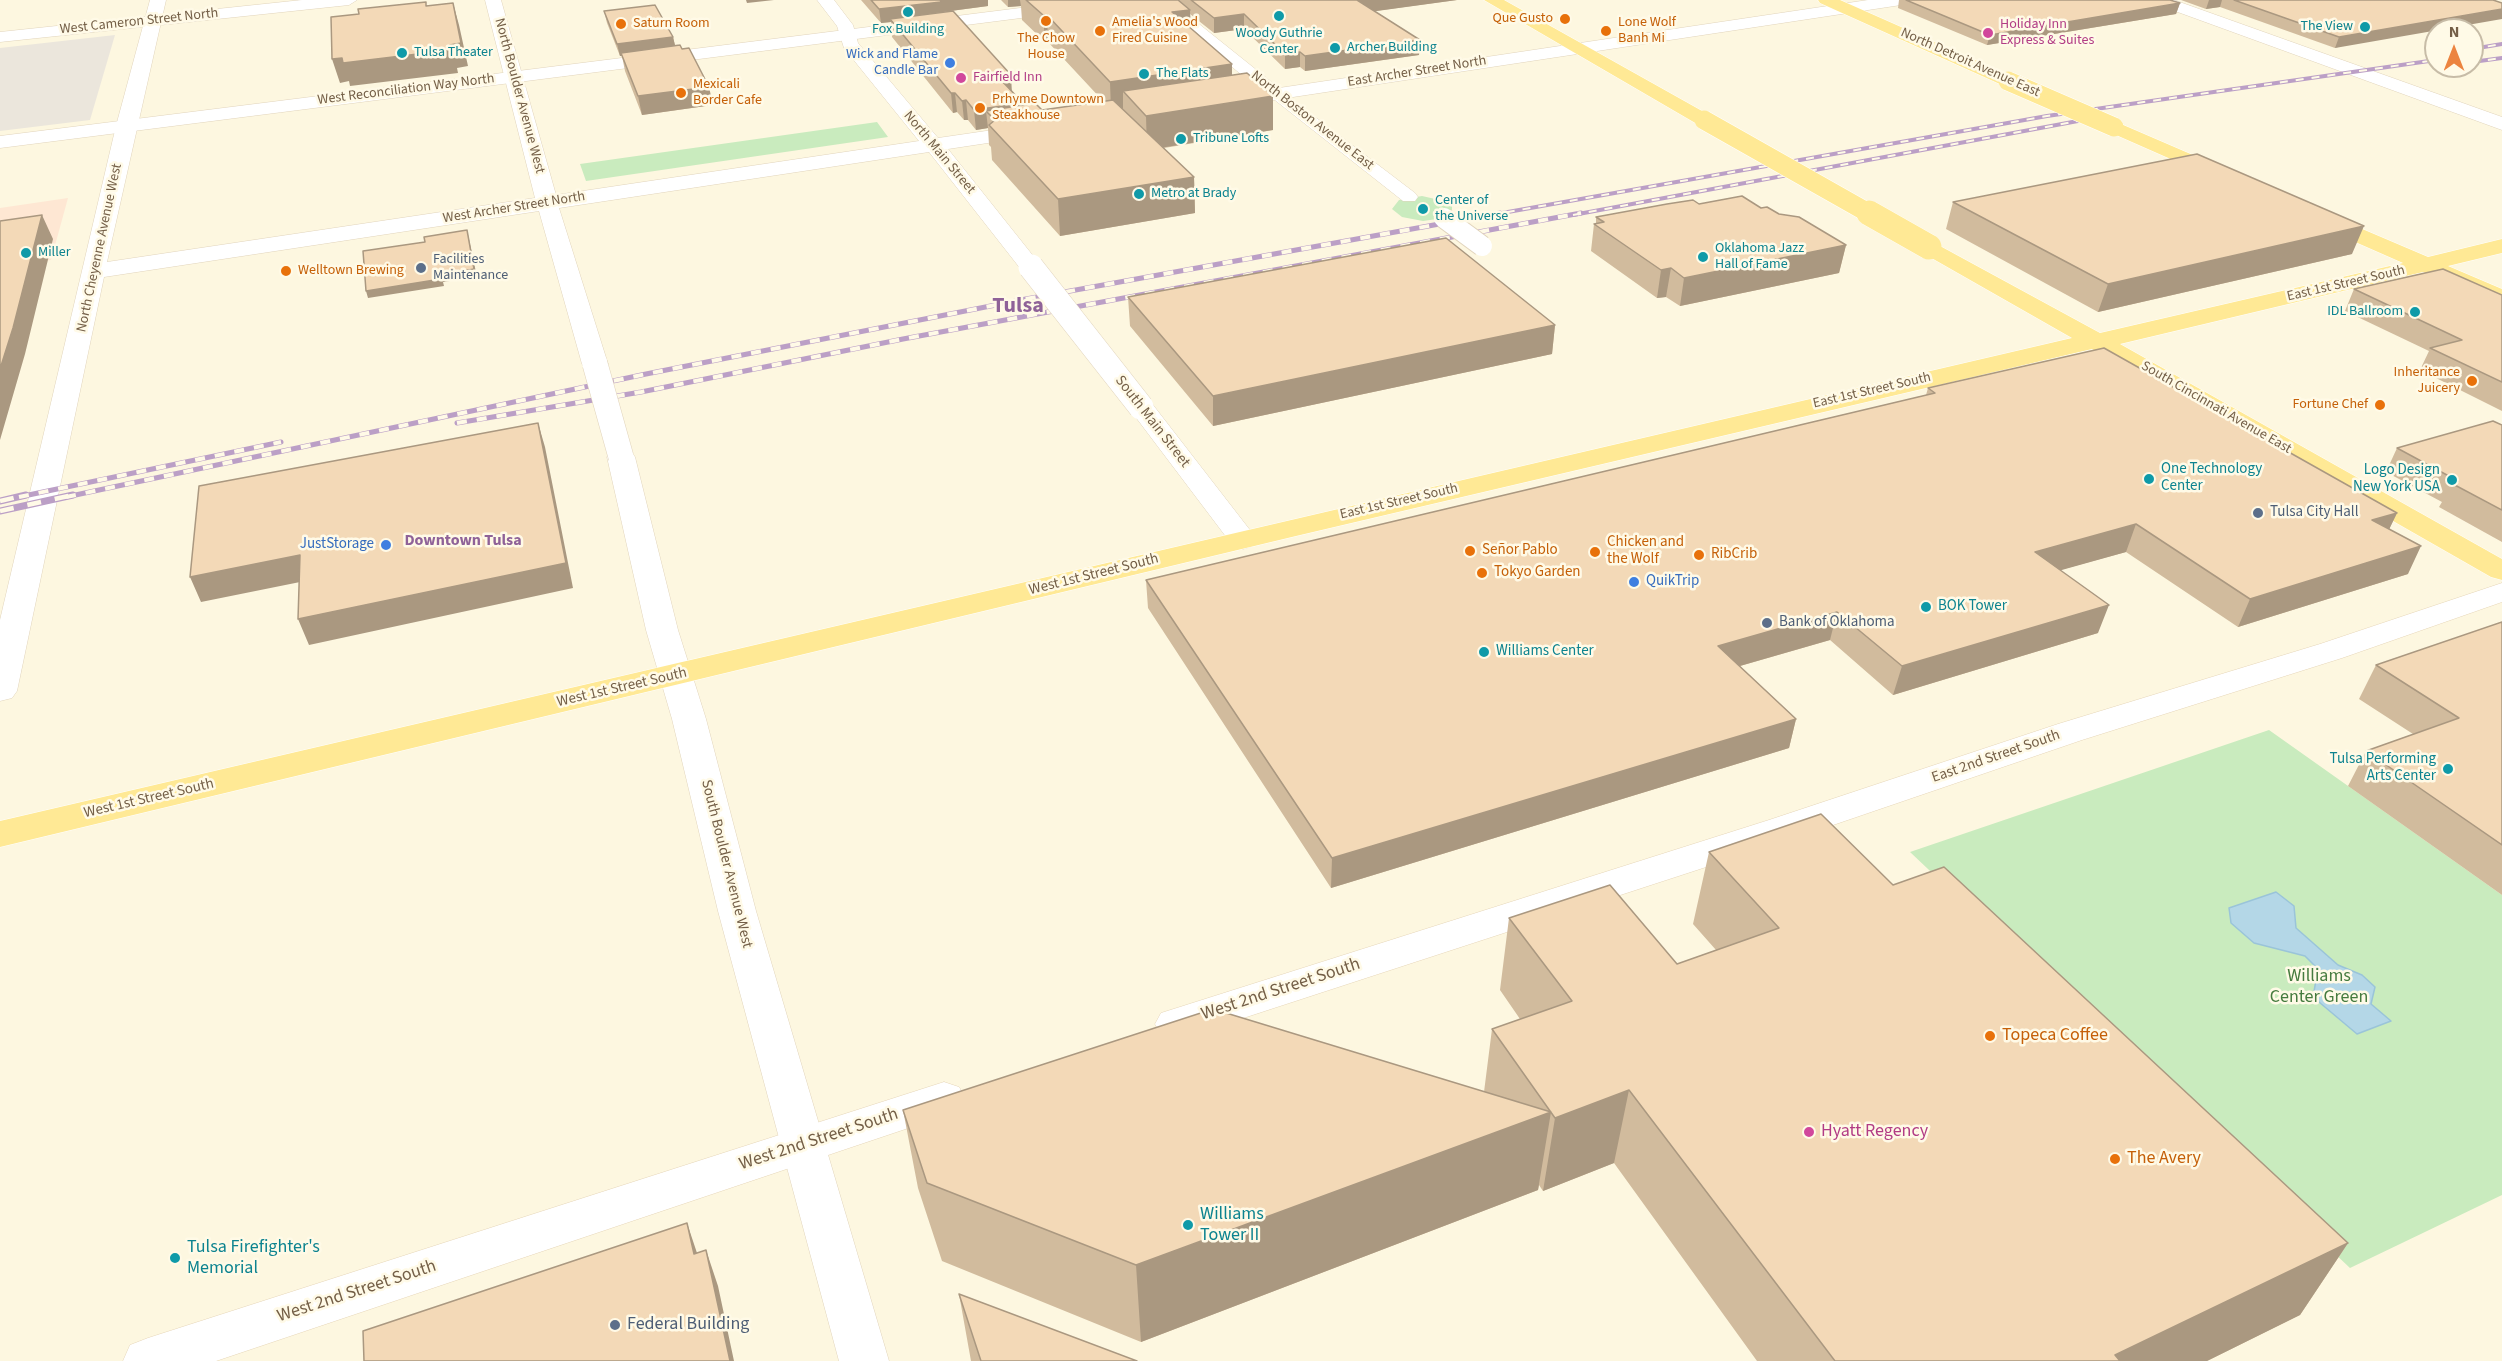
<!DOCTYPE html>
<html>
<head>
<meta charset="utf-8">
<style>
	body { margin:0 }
	#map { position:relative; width:2502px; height:1361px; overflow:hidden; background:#fdf7e0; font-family:"Source Sans 3",sans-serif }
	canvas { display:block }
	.north { position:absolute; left:2424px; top:18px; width:60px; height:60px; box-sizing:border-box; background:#fffae7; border:2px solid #c7bca7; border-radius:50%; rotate:0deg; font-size:16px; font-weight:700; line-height:24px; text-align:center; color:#745f47 }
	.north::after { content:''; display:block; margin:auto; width:21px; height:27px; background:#ec8440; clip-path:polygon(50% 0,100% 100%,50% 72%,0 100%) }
</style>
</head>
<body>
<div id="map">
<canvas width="2502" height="1361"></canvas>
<div class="north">N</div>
</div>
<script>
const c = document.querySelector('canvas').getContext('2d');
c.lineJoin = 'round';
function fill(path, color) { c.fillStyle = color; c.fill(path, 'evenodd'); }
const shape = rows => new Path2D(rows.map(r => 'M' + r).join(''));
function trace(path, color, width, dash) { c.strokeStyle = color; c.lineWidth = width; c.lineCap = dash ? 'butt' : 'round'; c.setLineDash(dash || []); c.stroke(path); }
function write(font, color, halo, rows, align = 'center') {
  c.font = font + ' "Source Sans 3",sans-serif'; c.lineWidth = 5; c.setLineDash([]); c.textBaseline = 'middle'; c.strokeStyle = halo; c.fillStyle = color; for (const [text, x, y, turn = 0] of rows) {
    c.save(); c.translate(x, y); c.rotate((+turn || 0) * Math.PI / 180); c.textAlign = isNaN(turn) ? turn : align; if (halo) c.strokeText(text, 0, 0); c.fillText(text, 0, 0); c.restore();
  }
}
const commercial = shape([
	[68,198,51,260,0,267,0,208]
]);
const industrial = shape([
	[115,35,90,120,0,131,0,48]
]);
const green = shape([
	[877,122,888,137,586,181,580,164],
	[1422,196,1444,201,1452,206,1452,211,1444,218,1423,221,1402,217,1392,209,1399,200],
	[2269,730,2502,895,2502,1195,2350,1268,1910,852]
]);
const water = shape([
	[2276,892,2294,906,2296,928,2338,965,2362,975,2375,987,2371,1004,2391,1021,2357,1034,2313,997,2318,969,2305,956,2254,943,2231,923,2229,908,2276,892]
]);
const pedestrian = shape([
	[1276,89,1281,91,1415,193,1418,197,1415,201,1403,201,1271,97,1268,94,1276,89]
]);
const minor = shape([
	[302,0,357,0,349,5,0,42,0,32,302,0],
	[1084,0,1131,0,1123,5,0,148,0,136,1084,0]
]);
const tertiary = shape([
	[150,0,166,0,107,262,535,198,485,0,501,0,556,195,919,141,844,48,837,26,817,0,834,0,853,25,858,43,938,138,1034,124,1041,126,1044,130,1034,136,948,149,1042,267,1039,272,1031,274,1023,272,929,152,559,208,608,364,604,369,595,372,586,369,582,364,539,211,104,277,17,691,12,698,0,701,0,620,116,126,150,0],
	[1151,0,1169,0,1279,88,1868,0,1909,0,1901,5,1227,107,1220,105,1218,101,1220,97,1260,90,1151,0],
	[2151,0,2174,0,2502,117,2502,130,2153,3,2151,0],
	[1141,399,1150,401,1253,534,1258,540,1253,546,1243,549,1233,546,1128,407,1132,401,1141,399],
	[621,449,631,451,635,457,678,630,706,719,756,911,889,1361,839,1361,718,911,672,719,646,630,607,457,611,451,621,449]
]);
const secondary = shape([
	[2502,583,2502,602,2342,658,2082,740,1795,838,1176,1040,1161,1035,1155,1024,1161,1013,1769,820,2058,724,2320,644,2502,583],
	[944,1082,959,1087,966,1099,959,1111,216,1361,123,1361,130,1345,148,1338,944,1082]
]);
const primary = shape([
	[1484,0,1504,0,1711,116,1714,120,1711,124,1697,124,1484,0],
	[1818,0,1840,0,2014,77,2017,81,2008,86,2002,85,1820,3,1818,0],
	[2114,121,2230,171,2233,175,2230,179,2223,181,2216,179,2107,131,2104,127,2114,121],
	[2320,211,2428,257,2502,239,2502,253,2448,266,2502,289,2502,305,2423,272,2120,344,2502,559,2502,580,2491,577,2092,349,1296,536,0,847,0,821,2072,338,1921,252,1918,247,1921,242,1929,240,2100,333,2403,263,2312,223,2309,218,2312,213,2320,211]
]);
const railFar2 = shape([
	[2472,49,2502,44],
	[2472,62,2502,58],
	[1491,215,2047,116,2436,60],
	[1573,215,2094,118]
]);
const railFar1 = shape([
	[457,423,641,392,903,339,1581,213],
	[19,497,281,442],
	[66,497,646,374,1026,299,1500,213]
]);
const rail = shape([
	[0,501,26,495],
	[0,511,73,495]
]);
const pedestrianBridge = shape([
	[1444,218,1482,246]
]);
const tertiaryBridge = shape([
	[1031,267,1141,407],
	[595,364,621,457]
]);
const primaryBridgeFar1 = shape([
	[2008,81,2114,127],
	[1704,120,1872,215]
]);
const primaryBridge = shape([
	[1869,213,1929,247]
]);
const wall = shape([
	[861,0,988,0,988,6,943,12,1023,103,1023,105,1042,110,1103,101,1048,42,1045,42,1022,20,1021,6,1008,7,1001,0,1457,0,1375,11,1420,40,1419,55,1305,71,1300,67,1285,69,1244,29,1214,33,1190,14,1191,28,1232,64,1232,75,1273,96,1273,130,1164,148,1194,177,1195,213,1060,236,992,160,991,147,989,145,988,128,976,130,968,120,964,120,957,112,953,113,892,37,891,22,881,23],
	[1899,0,2170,0,2180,3,2176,14,1987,45,1898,8],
	[2181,0,2493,0,2335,48,2220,7,2206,9],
	[604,11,673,37,675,46,713,105,642,115,625,71,622,56,620,56,607,23],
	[1953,202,2352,254,2098,312,1946,229],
	[1699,204,1761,208,1779,214,1846,245,1839,273,1680,306,1666,297,1657,298,1591,251,1594,224,1596,224,1596,217],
	[2354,289,2502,295,2502,411,2420,370,2429,351,2345,311],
	[1128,297,1555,325,1552,354,1213,426,1130,326],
	[1928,388,2397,513,2389,529,2408,574,2238,627,2126,552,2060,570,2098,633,1893,695,1830,640,1740,666,1796,719,1789,748,1331,888,1148,608,1146,580,1926,395],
	[2502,425,2502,542,2439,507,2442,502,2386,472,2397,448],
	[2502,622,2502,895,2348,786,2366,751,2413,734,2359,699,2376,665],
	[1709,852,1893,885,2348,1243,2300,1315,2207,1361,1757,1361,1614,1163,1543,1191,1539,1185,1538,1190,1141,1342,942,1261,918,1188,903,1110,1484,1092,1492,1029,1520,1019,1500,990,1509,918,1677,964,1716,950,1693,924],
	[959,1294,1137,1361,971,1361]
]);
const shadedWall = shape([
	[746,0,774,0,747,3],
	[939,0,988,0,988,6,890,19,891,22,881,23,879,9],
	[1008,0,1020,0,1021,6,1008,7],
	[1356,0,1457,0,1355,14],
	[2209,0,2222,0,2220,7,2206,9],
	[453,3,459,25,468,66,457,68,458,73,350,86,349,81,340,83,332,59],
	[2180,3,2176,14,1987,45,1990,35],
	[2502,9,2502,19,2335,48,2339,37],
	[1190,10,1191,36,1172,12],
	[1244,14,1244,29,1214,33,1214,18],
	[1043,15,1047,15,1048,42,1045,42],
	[673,37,676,49,621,53,622,56,620,56,617,44],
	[1420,40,1419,55,1305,71,1305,56],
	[1300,52,1300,67,1285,69,1285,54],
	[1232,64,1232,93,1123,91,1123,109,1111,110,1110,82],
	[1011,75,1012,94,998,77],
	[709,87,713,105,642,115,638,96],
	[951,93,955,93,957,112,953,113],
	[1273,96,1273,130,1147,150,1146,116],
	[966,100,968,120,964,120,962,101],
	[1023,103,1025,123,986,111,988,128,976,130,974,110],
	[1194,177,1195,213,1060,236,1058,199],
	[42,215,53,239,25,354,0,440,0,369],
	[2364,226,2352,254,2098,312,2108,284],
	[467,230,477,277,443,282,444,286,368,298,366,291],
	[1846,245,1839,273,1680,306,1684,278],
	[1671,268,1666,297,1657,298,1661,270],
	[1555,325,1552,354,1213,426,1213,396],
	[538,423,545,447,573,588,309,645,298,619],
	[2397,513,2384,540,2372,520],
	[2136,524,2126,552,2026,580,2035,552],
	[2421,546,2408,574,2238,627,2250,599],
	[300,555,310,580,201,602,190,577],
	[2109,605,2098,633,1893,695,1902,666],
	[1837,612,1830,640,1712,674,1718,646],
	[1796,719,1789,748,1331,888,1332,858],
	[1629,1090,1614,1163,1543,1191,1555,1118],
	[1551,1112,1538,1190,1141,1342,1136,1265],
	[687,1223,699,1259,694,1254],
	[2348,1243,2300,1315,2207,1361,2112,1361,2115,1355],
	[706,1250,718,1286,734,1361,730,1361]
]);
const building = shape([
	[871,0,940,0,941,2,879,9,871,0],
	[1026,0,1178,0,1190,10,1172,12,1232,64,1110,82,1047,15,1043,15,1026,0],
	[1191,0,1357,0,1420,40,1305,56,1300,52,1285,54,1244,14,1214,18,1191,0],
	[1906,0,2170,0,2180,3,1990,35,1906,0],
	[2234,0,2493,0,2502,3,2502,9,2339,37,2234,0],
	[426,2,426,6,453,3,461,43,450,45,451,50,343,63,342,58,332,59,331,17,359,14,358,9,426,2],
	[655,5,673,37,617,44,604,11,655,5],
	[953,11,1011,75,998,77,1023,103,974,110,966,100,962,101,955,93,951,93,890,19,953,11],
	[680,45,682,49,689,48,709,87,638,96,621,53,680,45],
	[1247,73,1273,96,1146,116,1123,91,1247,73],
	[1113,100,1194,177,1058,199,989,125,995,120,986,111,1035,103,1042,110,1113,100],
	[2197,154,2364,226,2108,284,1953,202,2197,154],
	[1742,196,1761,208,1767,207,1779,214,1799,217,1846,245,1684,278,1671,268,1661,270,1594,224,1604,222,1596,217,1667,204,1693,200,1699,204,1742,196],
	[42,215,13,328,0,369,0,221,42,215],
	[467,230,474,269,441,275,441,279,366,291,363,251,425,242,424,237,467,230],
	[1446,238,1555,325,1213,396,1128,297,1446,238],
	[2443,269,2502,295,2502,382,2430,348,2462,340,2354,289,2443,269],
	[2104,348,2397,513,2372,520,2421,546,2250,599,2136,524,2035,552,2109,605,1902,666,1837,612,1718,646,1796,719,1332,858,1146,580,1935,393,1928,388,2104,348],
	[2493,421,2502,425,2502,510,2451,483,2458,481,2397,448,2493,421],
	[538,423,566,563,298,619,300,555,190,577,199,486,538,423],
	[2502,622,2502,845,2366,751,2459,718,2376,665,2502,622],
	[1821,814,1893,885,1944,867,2348,1243,2115,1355,2120,1361,1835,1361,1629,1090,1555,1118,1492,1029,1572,1001,1509,918,1610,885,1677,964,1779,928,1709,852,1821,814],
	[1213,1009,1551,1112,1136,1265,927,1183,903,1110,1213,1009],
	[687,1223,694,1254,706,1250,730,1361,364,1361,363,1331,687,1223],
	[959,1294,1137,1361,981,1361,959,1294]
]);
const markers = [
	[908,12,6,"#0f9aa8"],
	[1279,16,6,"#0f9aa8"],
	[1565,19,6,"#e8710a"],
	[1046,21,6,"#e8710a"],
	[621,24,6,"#e8710a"],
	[2365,27,6,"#0f9aa8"],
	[1100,31,6,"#e8710a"],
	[1606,31,6,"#e8710a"],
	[1988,33,6,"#d1479c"],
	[1335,48,6,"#0f9aa8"],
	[402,53,6,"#0f9aa8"],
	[950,63,6,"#3f7fe0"],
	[1144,74,6,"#0f9aa8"],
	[961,78,6,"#d1479c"],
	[681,93,6,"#e8710a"],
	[980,108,6,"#e8710a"],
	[1181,139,6,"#0f9aa8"],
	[1139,194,6,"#0f9aa8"],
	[1423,209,6,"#0f9aa8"],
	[26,253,6,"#0f9aa8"],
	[1703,257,6,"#0f9aa8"],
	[421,268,6,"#5c6f8a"],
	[286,271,6,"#e8710a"],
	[2415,312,6,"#0f9aa8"],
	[2472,381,6,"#e8710a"],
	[2380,405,6,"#e8710a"],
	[2149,479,6,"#0f9aa8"],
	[2452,480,6,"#0f9aa8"],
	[2258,513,6,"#5c6f8a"],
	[386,545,6,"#3f7fe0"],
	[1470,551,6,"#e8710a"],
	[1595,552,6,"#e8710a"],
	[1699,555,6,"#e8710a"],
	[1482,573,6,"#e8710a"],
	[1634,582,6,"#3f7fe0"],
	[1926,607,6,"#0f9aa8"],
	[1767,623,6,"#5c6f8a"],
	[1484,652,6,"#0f9aa8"],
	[2448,769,6,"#0f9aa8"],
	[1990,1036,6,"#e8710a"],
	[1809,1132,6,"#d1479c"],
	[2115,1159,6,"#e8710a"],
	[1188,1225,6,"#0f9aa8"],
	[175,1258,6,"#0f9aa8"],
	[615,1325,6,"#5c6f8a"]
];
const farFoodnames = [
	["Que Gusto",1553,19,"right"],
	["Amelia's Wood",1112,23],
	["Fired Cuisine",1112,39],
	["Lone Wolf",1618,23],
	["Banh Mi",1618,39],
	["Saturn Room",633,24],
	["The Chow",1046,39,"center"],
	["House",1046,55,"center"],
	["Mexicali",693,85],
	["Border Cafe",693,101],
	["Prhyme Downtown",992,100],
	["Steakhouse",992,116],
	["Welltown Brewing",298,271],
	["Inheritance",2460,373,"right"],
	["Juicery",2460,389,"right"],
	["Fortune Chef",2368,405,"right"]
];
const farStreetnames = [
	["West Cameron Street North",139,22,-6],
	["North Detroit Avenue East",1970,63,24],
	["East Archer Street North",1417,72,-9],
	["West Reconciliation Way North",406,90,-7],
	["North Boulder Avenue West",519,96,75],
	["North Boston Avenue East",1312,121,38],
	["North Main Street",939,153,50],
	["West Archer Street North",514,208,-9],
	["North Cheyenne Avenue West",100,248,-78],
	["East 1st Street South",2346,284,-13],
	["East 1st Street South",1872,391,-13],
	["South Cincinnati Avenue East",2216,408,30],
	["East 1st Street South",1399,502,-13]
];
const farHotelnames = [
	["Holiday Inn",2000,25],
	["Express & Suites",2000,41],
	["Fairfield Inn",973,78]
];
const farCulturenames = [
	["The View",2353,27,"right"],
	["Fox Building",908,30,"center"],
	["Woody Guthrie",1279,34,"center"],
	["Center",1279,50,"center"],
	["Archer Building",1347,48],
	["Tulsa Theater",414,53],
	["The Flats",1156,74],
	["Tribune Lofts",1193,139],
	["Metro at Brady",1151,194],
	["Center of",1435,201],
	["the Universe",1435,217],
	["Oklahoma Jazz",1715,249],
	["Hall of Fame",1715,265],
	["Miller",38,253],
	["IDL Ballroom",2403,312,"right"]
];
const farShopnames = [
	["Wick and Flame",938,55],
	["Candle Bar",938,71]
];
const farServicenames = [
	["Facilities",433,260],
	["Maintenance",433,276]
];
const streetNames = [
	["South Main Street",1152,422,52],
	["West 1st Street South",1094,575,-14],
	["West 1st Street South",622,688,-13],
	["East 2nd Street South",1996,757,-19],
	["West 1st Street South",149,799,-13],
	["South Boulder Avenue West",726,864,76]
];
const cultureNames = [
	["One Technology",2161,470],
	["Center",2161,487],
	["Logo Design",2440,471,"right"],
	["New York USA",2440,488,"right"],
	["BOK Tower",1938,607],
	["Williams Center",1496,652],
	["Tulsa Performing",2436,760,"right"],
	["Arts Center",2436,777,"right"]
];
const serviceNames = [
	["Tulsa City Hall",2270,513],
	["Bank of Oklahoma",1779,623]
];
const foodNames = [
	["Chicken and",1607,543],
	["the Wolf",1607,560],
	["Señor Pablo",1482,551],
	["RibCrib",1711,555],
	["Tokyo Garden",1494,573]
];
const shopNames = [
	["JustStorage",374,545],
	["QuikTrip",1646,582,"left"]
];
const neighbourhoodNames = [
	["Downtown Tulsa",463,541]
];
const nearParknames = [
	["Williams",2319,977],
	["Center Green",2319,998]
];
const nearStreetnames = [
	["West 2nd Street South",1281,990,-18],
	["West 2nd Street South",819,1140,-18],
	["West 2nd Street South",357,1292,-18]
];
const nearFoodnames = [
	["Topeca Coffee",2002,1036],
	["The Avery",2127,1159]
];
const nearHotelnames = [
	["Hyatt Regency",1821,1132]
];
const nearCulturenames = [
	["Williams",1200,1215],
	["Tower II",1200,1236],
	["Tulsa Firefighter's",187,1248],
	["Memorial",187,1269]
];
const nearServicenames = [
	["Federal Building",627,1325]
];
const farTownnames = [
	["Tulsa",1018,307]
];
fill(commercial, '#fee7d3');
fill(industrial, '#ebe6dc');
fill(green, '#c9ebbe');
fill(water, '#b4d7e7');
trace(water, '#9ac4d9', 1.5);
trace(pedestrian, '#e1d4bc', 1);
trace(minor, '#e1d4bc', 1);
trace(tertiary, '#e1d4bc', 1);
trace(secondary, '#e6d6b9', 1);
trace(primary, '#fff', 1);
fill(pedestrian, '#fff');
fill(minor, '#fff');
fill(tertiary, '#fff');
fill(secondary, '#fff');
fill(primary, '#ffe995');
trace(railFar2, '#bb9fc6', 4);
trace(railFar1, '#bb9fc6', 5);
trace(rail, '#bb9fc6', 7);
trace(railFar2, '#fffae7', 2, [8]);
trace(railFar1, '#fffae7', 4, [10]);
trace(rail, '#fffae7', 4.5, [14]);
trace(pedestrianBridge, '#e1d4bc', 22, []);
trace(tertiaryBridge, '#e1d4bc', 26, []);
trace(primaryBridgeFar1, '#fff', 20, []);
trace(primaryBridge, '#fff', 26, []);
trace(pedestrianBridge, '#fff', 20);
trace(tertiaryBridge, '#fff', 25);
trace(primaryBridgeFar1, '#ffe995', 19);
trace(primaryBridge, '#ffe995', 25);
fill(wall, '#d1bb9d');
fill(shadedWall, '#aa9880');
fill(building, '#f3d9b7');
trace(building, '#aa9880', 1.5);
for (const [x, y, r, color] of markers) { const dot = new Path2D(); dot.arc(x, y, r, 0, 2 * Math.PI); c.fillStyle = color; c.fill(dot); trace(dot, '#fffae7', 2); }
write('14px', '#c56008', '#fffae7', farFoodnames, 'left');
write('14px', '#745f47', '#fffae7', farStreetnames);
write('14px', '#b23c85', '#fffae7', farHotelnames, 'left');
write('14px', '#0d838f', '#fffae7', farCulturenames, 'left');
write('14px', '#366cbe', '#fffae7', farShopnames, 'right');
write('14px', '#4e5e75', '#fffae7', farServicenames, 'left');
write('15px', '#745f47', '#fffae7', streetNames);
write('15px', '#0d838f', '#fffae7', cultureNames, 'left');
write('15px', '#4e5e75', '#fffae7', serviceNames, 'left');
write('15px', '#c56008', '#fffae7', foodNames, 'left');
write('15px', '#366cbe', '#fffae7', shopNames, 'right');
write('bold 16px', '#8f6298', '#fffae7', neighbourhoodNames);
write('18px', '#457b3e', '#fffae7', nearParknames);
write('18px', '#745f47', '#fffae7', nearStreetnames);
write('18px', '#c56008', '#fffae7', nearFoodnames, 'left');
write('18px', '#b23c85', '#fffae7', nearHotelnames, 'left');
write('18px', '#0d838f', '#fffae7', nearCulturenames, 'left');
write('18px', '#4e5e75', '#fffae7', nearServicenames, 'left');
write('bold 22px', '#8f6298', '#fffae7', farTownnames);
</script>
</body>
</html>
